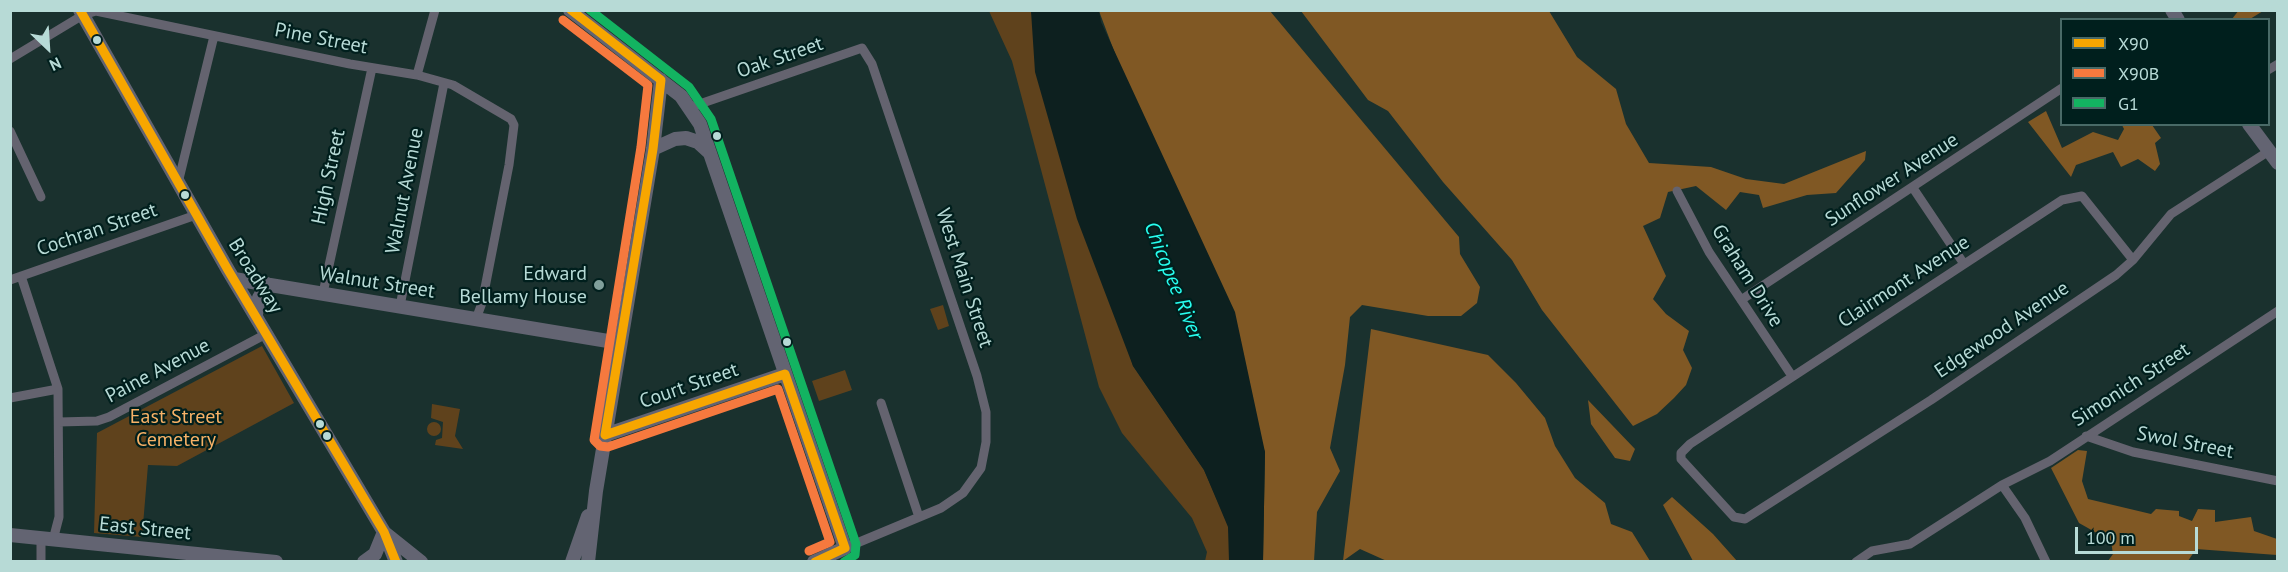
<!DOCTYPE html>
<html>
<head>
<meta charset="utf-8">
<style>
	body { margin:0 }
	#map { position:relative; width:2288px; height:572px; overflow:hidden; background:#1a312e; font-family:"PT Sans",sans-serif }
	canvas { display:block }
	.frame { position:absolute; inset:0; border:12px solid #b7dad6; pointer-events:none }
	.legend { position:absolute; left:2060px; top:18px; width:210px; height:108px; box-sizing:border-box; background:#001f1d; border:2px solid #496a67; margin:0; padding:8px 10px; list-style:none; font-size:18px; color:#b7dad6 }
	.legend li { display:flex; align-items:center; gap:12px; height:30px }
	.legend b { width:30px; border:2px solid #496a67 }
	.north { position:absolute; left:18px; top:18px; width:60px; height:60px; -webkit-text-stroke:4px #001f1d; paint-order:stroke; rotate:155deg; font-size:16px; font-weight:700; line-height:24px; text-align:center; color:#b7dad6 }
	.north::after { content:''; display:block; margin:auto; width:21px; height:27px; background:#b7dad6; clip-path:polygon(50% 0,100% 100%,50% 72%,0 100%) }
	.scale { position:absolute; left:2075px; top:527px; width:123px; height:27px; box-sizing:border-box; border:3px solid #b7dad6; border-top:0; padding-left:8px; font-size:18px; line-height:21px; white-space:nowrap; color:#b7dad6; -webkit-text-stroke:4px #001f1d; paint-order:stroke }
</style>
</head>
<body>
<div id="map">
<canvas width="2288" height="572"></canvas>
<div class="frame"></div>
<ul class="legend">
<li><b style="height:8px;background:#f7a600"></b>X90</li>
<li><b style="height:8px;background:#f6793e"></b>X90B</li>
<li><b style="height:8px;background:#13b361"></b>G1</li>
</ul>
<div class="north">N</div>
<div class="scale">100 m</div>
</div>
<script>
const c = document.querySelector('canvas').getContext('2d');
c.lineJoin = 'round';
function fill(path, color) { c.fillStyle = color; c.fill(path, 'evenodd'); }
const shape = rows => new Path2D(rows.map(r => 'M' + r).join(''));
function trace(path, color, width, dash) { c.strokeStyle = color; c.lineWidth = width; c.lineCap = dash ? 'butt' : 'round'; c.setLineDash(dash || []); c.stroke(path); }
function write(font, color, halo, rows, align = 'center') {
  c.font = font + ' "PT Sans",sans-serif'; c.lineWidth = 4.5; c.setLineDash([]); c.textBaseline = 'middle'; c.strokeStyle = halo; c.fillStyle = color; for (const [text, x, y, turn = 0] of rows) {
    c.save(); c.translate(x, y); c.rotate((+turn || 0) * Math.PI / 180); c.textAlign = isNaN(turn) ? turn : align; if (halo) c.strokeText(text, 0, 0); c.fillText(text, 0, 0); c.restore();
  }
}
const green = shape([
	[989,11,1031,11,1133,366,1204,470,1229,527,1229,561,1205,561,1207,552,1192,518,1122,433,1099,387,1012,61],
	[943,305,949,326,938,330,930,309],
	[262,346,294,403,177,466,148,465,142,537,94,533,97,433],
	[845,370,852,390,819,401,812,381],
	[432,404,460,409,455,436,463,449,435,445,436,440,442,438,443,422,431,418],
	'427 429a7 7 0 1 1 14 0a7 7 0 1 1-14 0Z'
]);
const forest = shape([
	[2239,10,2263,10,2263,11,2250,19,2232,19],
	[1099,11,1270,11,1459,237,1460,254,1480,287,1477,303,1461,316,1428,316,1362,305,1350,317,1345,365,1330,448,1340,471,1317,512,1314,561,1263,561,1265,452],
	[1301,11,1549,11,1577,57,1616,89,1626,124,1649,163,1711,167,1746,179,1784,184,1866,151,1865,160,1836,193,1807,195,1763,208,1759,195,1740,192,1726,210,1696,186,1668,192,1660,218,1643,226,1666,276,1653,299,1666,314,1689,331,1683,350,1692,368,1686,385,1674,398,1657,414,1633,426,1542,310,1512,260,1443,182,1388,111,1368,100],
	[2046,111,2062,148,2093,132,2118,140,2124,129,2122,125,2152,125,2161,138,2155,143,2160,164,2155,171,2138,159,2121,167,2113,152,2076,165,2071,177,2028,122],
	[1371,329,1488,355,1516,383,1545,418,1555,446,1575,478,1605,503,1611,524,1632,532,1650,561,1389,562,1360,549,1343,561],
	[1588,400,1635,449,1630,461,1615,458,1591,424],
	[2078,450,2087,451,2082,481,2088,499,2151,514,2156,509,2179,511,2179,516,2192,521,2198,509,2215,510,2215,522,2251,517,2254,531,2277,539,2277,555,2196,549,2188,561,2108,561,2113,554,2111,541,2079,523,2051,468],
	[1672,497,1713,534,1737,561,1693,561,1663,505]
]);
const water = shape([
	[1031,11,1099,11,1101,22,1235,312,1265,452,1263,561,1229,561,1228,527,1204,470,1133,366,1077,219,1035,72]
]);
const street = shape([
	[10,59,83,15,96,11,350,64,417,75,453,85,511,119,514,125,509,165,482,303,476,319],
	[2268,70,2278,64],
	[417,75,435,10],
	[691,107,862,48,872,64,977,376,986,412,986,442,981,468,963,493,941,508,845,548],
	[10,131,41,197],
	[178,183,214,36],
	[1913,188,1964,264],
	[1677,191,1709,252,1792,376],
	[2133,260,2082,196,2062,200,1690,444,1681,453,1681,459,1734,517,1745,519,1931,400,2116,275,2133,260,2171,214,2269,151],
	[21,276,58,389,59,517,53,540],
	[10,280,196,215],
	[323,293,372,68],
	[1741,300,2062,88],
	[400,306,444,83],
	[10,398,58,389],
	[881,403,919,517],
	[59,422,97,421,109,417,268,333],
	[2086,436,2133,452,2278,481],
	[2002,485,2025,518,2046,562],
	[41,562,41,539],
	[1856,562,1872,551,1910,544,2002,485,2050,461,2278,311]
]);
const secondary = shape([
	[80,10,228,270,384,532,396,562],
	[570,10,681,96,700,124,845,548,814,562],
	[2172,10,2178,20],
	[2249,124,2278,163],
	[653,149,675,139,686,138,698,142,710,153],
	[234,279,620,343],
	[256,314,259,298,267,284],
	[605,435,785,374],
	[386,534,421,562],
	[10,535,276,562],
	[364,562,375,554,384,532],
	[572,562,588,516],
	[588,562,596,491,653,149,661,80]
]);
const bus1 = shape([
	[80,10,228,270,384,532,396,562],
	[571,10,661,80,653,149,605,435,785,374,845,548,815,562]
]);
const bus2 = shape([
	[563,20,648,85,641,147,594,440,600,446,608,447,778,389,830,542,809,551]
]);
const bus3 = shape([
	[590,10,689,87,711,119,856,544,855,555,844,562]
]);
const markers = [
	[97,40,5,"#b7dad6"],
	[717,136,5,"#b7dad6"],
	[185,195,5,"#b7dad6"],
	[599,285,6,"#809f9b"],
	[787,342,5,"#b7dad6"],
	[320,424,5,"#b7dad6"],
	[327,436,5,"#b7dad6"]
];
const streetNames = [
	["Pine Street",321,39,11],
	["Oak Street",780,58,-19],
	["High Street",329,177,-78],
	["Sunflower Avenue",1892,180,-33],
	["Walnut Avenue",405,191,-79],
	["Cochran Street",97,230,-19],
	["Broadway",255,276,58],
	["Graham Drive",1747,276,58],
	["West Main Street",964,278,72],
	["Clairmont Avenue",1904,282,-33],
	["Walnut Street",377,283,9],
	["Edgewood Avenue",2002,330,-34],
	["Paine Avenue",158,371,-28],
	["Simonich Street",2131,385,-33],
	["Court Street",689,386,-19],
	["Swol Street",2185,443,11],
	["East Street",145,529,6]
];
const poiNames = [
	["Edward",587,274],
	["Bellamy House",587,297]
];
const parkNames = [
	["East Street",176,417],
	["Cemetery",176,440]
];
const waterNames = [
	["Chicopee River",1173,281,68]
];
fill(green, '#5f421c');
fill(forest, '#805824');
fill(water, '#0d201f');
trace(street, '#64636f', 9);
trace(secondary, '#636472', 14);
trace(bus1, '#f7a600', 9);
trace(bus2, '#f6793e', 9);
trace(bus3, '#13b361', 9);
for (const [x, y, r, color] of markers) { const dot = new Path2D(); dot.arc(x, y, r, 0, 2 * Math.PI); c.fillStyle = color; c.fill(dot); trace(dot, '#001f1d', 2); }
write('20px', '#b7dad6', '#001f1d', streetNames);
write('20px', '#b7dad6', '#001f1d', poiNames, 'right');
write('20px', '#f7b267', '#001f1d', parkNames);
write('italic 21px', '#27feef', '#001f1d', waterNames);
</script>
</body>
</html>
